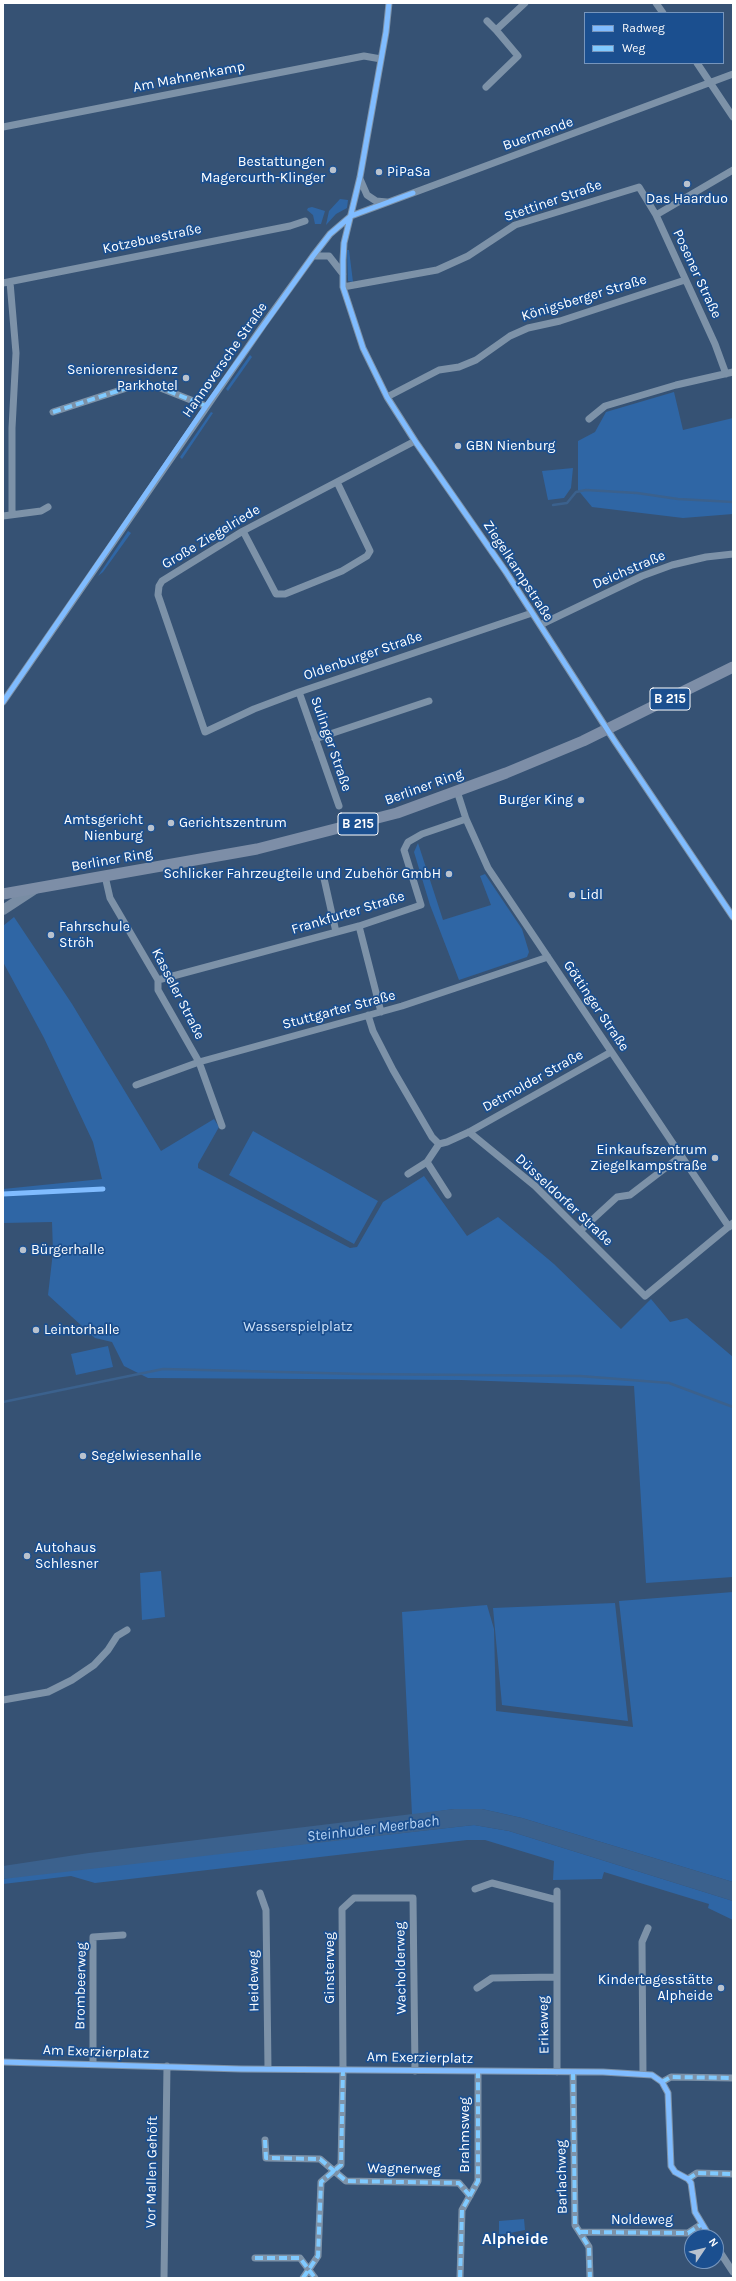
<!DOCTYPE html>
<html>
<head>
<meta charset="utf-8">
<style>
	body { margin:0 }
	#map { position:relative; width:736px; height:2281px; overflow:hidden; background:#365274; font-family:Karla,sans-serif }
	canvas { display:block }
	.frame { position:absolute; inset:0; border:4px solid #fff; pointer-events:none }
	.legend { position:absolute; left:584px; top:12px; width:140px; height:52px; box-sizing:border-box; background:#1b4f8f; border:1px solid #7695bc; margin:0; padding:5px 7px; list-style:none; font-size:12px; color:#fff }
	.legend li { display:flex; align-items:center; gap:8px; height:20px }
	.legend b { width:20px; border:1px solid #7695bc }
	.north { position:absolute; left:684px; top:2229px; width:40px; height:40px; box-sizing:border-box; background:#1b4f8f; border:1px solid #7695bc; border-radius:50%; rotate:55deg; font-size:11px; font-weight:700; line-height:16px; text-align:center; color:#fff }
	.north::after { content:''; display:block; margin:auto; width:14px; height:18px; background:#b9c2ce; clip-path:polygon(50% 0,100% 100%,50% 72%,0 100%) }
</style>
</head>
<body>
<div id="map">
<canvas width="736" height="2281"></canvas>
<div class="frame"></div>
<ul class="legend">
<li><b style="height:5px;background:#80bcff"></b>Radweg</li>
<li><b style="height:5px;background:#80caff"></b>Weg</li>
</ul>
<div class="north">N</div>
</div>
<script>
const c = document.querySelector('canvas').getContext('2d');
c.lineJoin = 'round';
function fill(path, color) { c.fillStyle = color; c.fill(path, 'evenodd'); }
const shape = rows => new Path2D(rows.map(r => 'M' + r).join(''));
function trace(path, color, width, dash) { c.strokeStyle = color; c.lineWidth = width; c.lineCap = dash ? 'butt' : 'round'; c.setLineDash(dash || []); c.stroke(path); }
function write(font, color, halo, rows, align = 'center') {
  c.font = font + ' Karla,sans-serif'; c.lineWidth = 3.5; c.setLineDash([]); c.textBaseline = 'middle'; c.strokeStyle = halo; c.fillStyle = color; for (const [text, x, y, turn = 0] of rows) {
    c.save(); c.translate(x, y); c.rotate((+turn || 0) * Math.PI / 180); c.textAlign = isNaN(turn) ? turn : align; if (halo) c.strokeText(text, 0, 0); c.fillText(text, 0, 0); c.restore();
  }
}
const green = shape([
	[340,199,348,200,347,208,336,214,326,225,329,211],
	[312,207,325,211,321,224,315,224,313,215,307,210,308,208],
	[347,250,349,250,353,282,348,281],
	[250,355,252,357,228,391,226,389],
	[674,392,683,430,733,418,733,514,683,518,592,507,578,490,578,441,595,432,606,412],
	[211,412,213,413,182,459,180,457],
	[573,468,571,488,564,498,548,500,542,471],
	[128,531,131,533,103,572,98,576],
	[418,843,443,920,491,905,480,876,485,874,522,929,529,952,527,957,459,980,430,905,414,852],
	[14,917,72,1004,161,1151,214,1119,219,1127,198,1164,198,1168,350,1248,357,1247,383,1202,424,1176,467,1236,498,1217,554,1264,621,1329,651,1299,670,1322,687,1318,733,1357,733,1577,646,1583,634,1386,461,1380,148,1378,124,1366,112,1342,95,1338,48,1295,53,1252,52,1222,3,1223,3,1189,102,1179,93,1142,44,1038,3,962,3,926],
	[253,1131,378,1201,354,1244,229,1175],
	[108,1346,113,1367,76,1375,71,1354],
	[161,1571,165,1617,142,1620,140,1573],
	[733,1592,733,1882,522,1818,482,1809,454,1809,412,1815,402,1612,487,1605,494,1629,496,1711,633,1727,619,1601],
	[615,1603,628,1721,502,1705,493,1608],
	[474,1825,509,1831,733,1901,733,1920,708,1908,709,1904,604,1872,602,1879,553,1880,554,1861,485,1840,467,1840,95,1883,71,1876,3,1884,3,1879,15,1876],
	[524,2219,525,2230,499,2235,499,2221]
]);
const water = shape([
	[454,1809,482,1809,522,1818,733,1882,733,1901,509,1831,474,1825,3,1879,3,1866,89,1853]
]);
const stream = shape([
	[553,505,567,503,576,492,586,490,637,493,678,499,733,502],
	[3,1402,163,1369,360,1374,580,1376,669,1383,733,1407]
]);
const street = shape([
	[389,3,386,32,360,177,344,243,343,260,343,287,363,348,387,397,415,441,506,572,614,740,733,917],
	[656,3,663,13],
	[487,21,496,30,525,3],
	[697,63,733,117],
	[486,87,518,56,496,30],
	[3,127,364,56,381,59],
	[360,179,367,195,376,201,387,202],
	[656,215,733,170],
	[313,256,329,256,343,274],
	[10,282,16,353,12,428,12,514],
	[3,283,290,226,305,221],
	[343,287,437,270,468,256,515,225,639,187,656,215,715,344,726,374],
	[387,397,439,370,459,367,476,360,510,336,528,328,560,321,685,280],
	[53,412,133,386,158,387,206,406],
	[589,419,605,406,676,385,733,372],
	[415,441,243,531,162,581,159,586,158,595,205,732,254,709,299,692,532,613],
	[3,516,41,511,48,507],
	[243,531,276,594,285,594,342,571,367,556,370,551,337,482],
	[540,625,642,576,672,565,706,557,733,554],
	[299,692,339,806],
	[3,702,264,324,313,256,330,234,351,216,733,74],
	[315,739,429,701],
	[457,791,466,819,488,868,729,1227],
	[323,874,336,932],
	[105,876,110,898,158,980,158,990,199,1062,222,1126],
	[359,926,381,1012],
	[158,980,359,926,421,905,404,850,408,842,422,834,466,819],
	[368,1015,373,1031,393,1070,432,1137,439,1144],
	[136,1085,199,1062,402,1006,548,957],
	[469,1132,535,1186,645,1296,733,1223],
	[408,1174,427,1162],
	[448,1195,427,1162,439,1144,447,1142,469,1132,611,1052],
	[580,1231,617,1197,630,1195,681,1156],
	[3,1700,48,1692,72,1680,94,1665,108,1650,117,1636,127,1630],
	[475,1889,492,1883,557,1900],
	[557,1891,557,2072],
	[260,1893,266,1910,268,2069],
	[477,1988,492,1978,556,1977],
	[3,2062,241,2069,603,2072,652,2075,662,2082,668,2093,671,2166,675,2172,688,2179,691,2183,695,2212,710,2237],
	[93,2064,93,1937,123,1935],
	[573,2072,575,2225,589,2247,590,2278],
	[643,2074,642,1942,648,1928],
	[662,2082,671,2077,733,2078],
	[265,2140,266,2158,320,2159,346,2181,459,2183,470,2196],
	[688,2179,697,2173,733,2174],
	[580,2232,688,2233,702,2224],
	[716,2246,733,2272],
	[255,2258,300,2258,315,2278],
	[164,2278,167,2066],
	[303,2278,318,2256,321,2182,341,2165,343,2069,342,1909,354,1898,413,1898,415,2071],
	[460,2278,462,2210,478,2181,478,2071]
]);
const secondary = shape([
	[3,910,35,889]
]);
const primary = shape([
	[3,894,257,849,397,813,506,773,583,741,733,667]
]);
const quiet = shape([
	[53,412,133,386,158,387,206,406],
	[573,2072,575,2225,589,2247,590,2278],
	[662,2082,671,2077,733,2078],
	[265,2140,266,2158,320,2159,346,2181,459,2183,470,2196],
	[688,2179,697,2173,733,2174],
	[580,2232,688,2233,702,2224],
	[255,2258,300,2258,315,2278],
	[303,2278,318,2256,321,2182,341,2165,343,2069],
	[460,2278,462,2210,478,2181,478,2071]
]);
const cycleway = shape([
	[389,3,386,32,360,177,344,243,343,260,343,287,363,348,387,397,415,441,506,572,614,740,733,917],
	[3,702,206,406,313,256,330,234,351,216,413,193],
	[3,1194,103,1189],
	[3,2062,241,2069,603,2072,652,2075,662,2082,668,2093,671,2166,675,2172,688,2179,691,2183,695,2212,710,2237]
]);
const markers = [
	[333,170,4,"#b9c2ce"],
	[379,172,4,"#b9c2ce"],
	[687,184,4,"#b9c2ce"],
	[186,378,4,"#b9c2ce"],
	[458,446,4,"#b9c2ce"],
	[581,800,4,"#b9c2ce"],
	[171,823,4,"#b9c2ce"],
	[151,828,4,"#b9c2ce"],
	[449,874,4,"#b9c2ce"],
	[572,895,4,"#b9c2ce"],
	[51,935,4,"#b9c2ce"],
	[715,1158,4,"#b9c2ce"],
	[23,1250,4,"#b9c2ce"],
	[36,1330,4,"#b9c2ce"],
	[83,1456,4,"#b9c2ce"],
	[27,1556,4,"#b9c2ce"],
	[721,1988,4,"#b9c2ce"]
];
const shields = [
	[670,699,40],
	[358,824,40]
];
const shieldNames = [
	["B 215",670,699],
	["B 215",358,824]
];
const streetNames = [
	["Am Mahnenkamp",189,77,-11],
	["Buermende",538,134,-20],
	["Stettiner Straße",553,201,-19],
	["Kotzebuestraße",152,239,-12],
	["Posener Straße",697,274,65],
	["Königsberger Straße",584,298,-17],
	["Hannoversche Straße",225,360,-55],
	["Große Ziegelriede",211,537,-31],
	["Deichstraße",629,570,-23],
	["Ziegelkampstraße",518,571,57],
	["Oldenburger Straße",363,656,-19],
	["Sulinger Straße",331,744,71],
	["Berliner Ring",424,787,-20],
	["Berliner Ring",112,860,-10],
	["Frankfurter Straße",348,913,-17],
	["Kasseler Straße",178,994,63],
	["Göttinger Straße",596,1006,56],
	["Stuttgarter Straße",339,1010,-15],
	["Detmolder Straße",533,1081,-29],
	["Düsseldorfer Straße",564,1200,43],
	["Ginsterweg",330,1968,-90],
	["Wacholderweg",401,1968,-91],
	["Heideweg",254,1981,-91],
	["Brombeerweg",81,1986,-89],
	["Erikaweg",544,2025,-91],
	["Am Exerzierplatz",96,2052,2],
	["Am Exerzierplatz",420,2058,1],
	["Brahmsweg",465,2135,-90],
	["Wagnerweg",404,2169,1],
	["Vor Mallen Gehöft",152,2172,-89],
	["Barlachweg",562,2177,-91],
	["Noldeweg",642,2220]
];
const poiNames = [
	["Bestattungen",325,162,"right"],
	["Magercurth-Klinger",325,178,"right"],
	["PiPaSa",387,172],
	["Das Haarduo",687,199,"center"],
	["Seniorenresidenz",178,370,"right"],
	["Parkhotel",178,386,"right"],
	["GBN Nienburg",466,446],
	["Burger King",573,800,"right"],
	["Amtsgericht",143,820,"right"],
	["Nienburg",143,836,"right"],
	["Gerichtszentrum",179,823],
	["Schlicker Fahrzeugteile und Zubehör GmbH",441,874,"right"],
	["Lidl",580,895],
	["Fahrschule",59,927],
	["Ströh",59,943],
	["Einkaufszentrum",707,1150,"right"],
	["Ziegelkampstraße",707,1166,"right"],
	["Bürgerhalle",31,1250],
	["Leintorhalle",44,1330],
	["Segelwiesenhalle",91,1456],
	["Autohaus",35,1548],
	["Schlesner",35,1564],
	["Kindertagesstätte",713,1980,"right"],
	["Alpheide",713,1996,"right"]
];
const parkNames = [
	["Wasserspielplatz",298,1327]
];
const waterNames = [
	["Steinhuder Meerbach",373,1829,-7]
];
const quarterNames = [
	["Alpheide",515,2239]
];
fill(green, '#2f66a5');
fill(water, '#3b618d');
trace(stream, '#3b618d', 2.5);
trace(street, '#7d92a8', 7);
trace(secondary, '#798da4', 10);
trace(primary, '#7d8ea7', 11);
trace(quiet, '#80caff', 4, [8, 4]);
trace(cycleway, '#80bcff', 5);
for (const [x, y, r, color] of markers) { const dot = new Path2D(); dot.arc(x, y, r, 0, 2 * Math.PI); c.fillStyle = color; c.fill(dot); trace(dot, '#1b4f8f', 1.5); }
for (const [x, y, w] of shields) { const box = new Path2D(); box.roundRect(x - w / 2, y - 11, w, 22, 3); c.fillStyle = '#1b4f8f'; c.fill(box); trace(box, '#fff', 1); }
write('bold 13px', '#fff', null, shieldNames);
write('14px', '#fff', '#1b4f8f', streetNames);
write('14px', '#fff', '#1b4f8f', poiNames, 'left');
write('14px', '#cfe3fa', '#1b4f8f', parkNames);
write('italic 15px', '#b5d3f5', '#1b4f8f', waterNames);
write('bold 16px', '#fff', '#1b4f8f', quarterNames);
</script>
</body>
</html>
